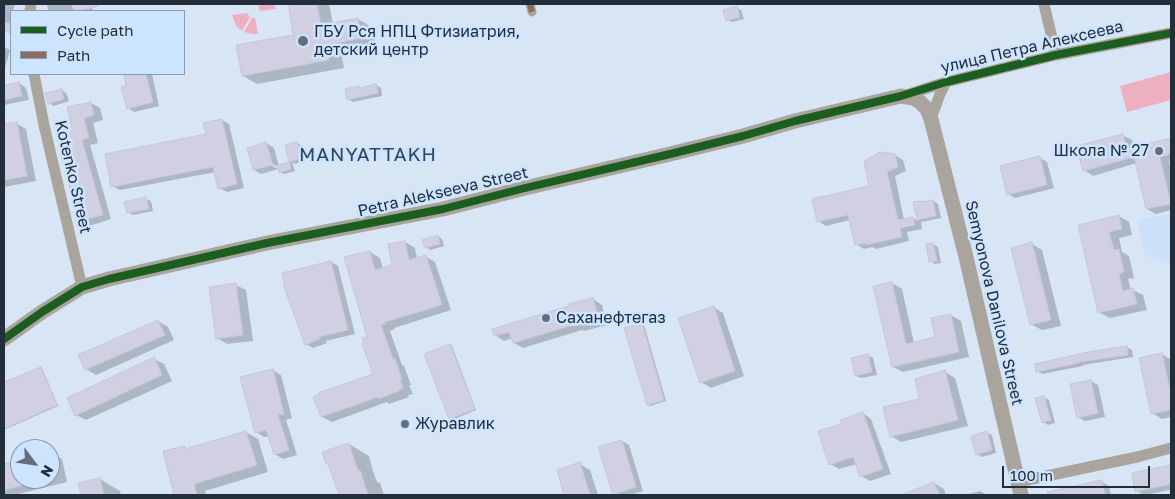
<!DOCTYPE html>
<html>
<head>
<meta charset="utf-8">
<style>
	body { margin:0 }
	#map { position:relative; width:1175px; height:499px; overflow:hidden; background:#d8e5f4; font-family:"Golos Text",sans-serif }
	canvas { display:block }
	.frame { position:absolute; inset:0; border:5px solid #232e3b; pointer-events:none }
	.legend { position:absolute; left:10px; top:10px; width:175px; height:65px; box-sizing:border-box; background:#cde4ff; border:1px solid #899bb1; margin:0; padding:6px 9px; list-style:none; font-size:15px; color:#232e3b }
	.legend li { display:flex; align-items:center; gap:10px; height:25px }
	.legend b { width:25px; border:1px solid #899bb1 }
	.north { position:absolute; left:10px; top:439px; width:50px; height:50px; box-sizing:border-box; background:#cde4ff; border:1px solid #899bb1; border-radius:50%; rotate:121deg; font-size:14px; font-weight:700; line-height:20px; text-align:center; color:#232e3b }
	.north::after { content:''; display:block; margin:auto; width:18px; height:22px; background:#626e7c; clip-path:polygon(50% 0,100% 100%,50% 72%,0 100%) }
	.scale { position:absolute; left:1002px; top:466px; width:148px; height:22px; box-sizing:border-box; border:2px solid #232e3b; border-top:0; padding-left:6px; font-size:15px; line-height:18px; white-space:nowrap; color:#232e3b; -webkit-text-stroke:4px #cde4ff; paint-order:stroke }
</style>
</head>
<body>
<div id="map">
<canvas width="1175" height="499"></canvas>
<div class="frame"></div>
<ul class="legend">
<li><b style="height:6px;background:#1b5e20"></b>Cycle path</li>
<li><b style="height:6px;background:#8d6e63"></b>Path</li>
</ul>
<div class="north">N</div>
<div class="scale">100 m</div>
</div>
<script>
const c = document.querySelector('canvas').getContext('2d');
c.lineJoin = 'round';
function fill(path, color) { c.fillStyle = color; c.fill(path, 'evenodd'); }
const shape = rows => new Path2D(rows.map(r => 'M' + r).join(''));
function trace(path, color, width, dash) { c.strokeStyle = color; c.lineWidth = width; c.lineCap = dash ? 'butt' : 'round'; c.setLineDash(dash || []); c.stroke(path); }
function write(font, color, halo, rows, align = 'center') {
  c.font = font + ' "Golos Text",sans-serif'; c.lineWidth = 5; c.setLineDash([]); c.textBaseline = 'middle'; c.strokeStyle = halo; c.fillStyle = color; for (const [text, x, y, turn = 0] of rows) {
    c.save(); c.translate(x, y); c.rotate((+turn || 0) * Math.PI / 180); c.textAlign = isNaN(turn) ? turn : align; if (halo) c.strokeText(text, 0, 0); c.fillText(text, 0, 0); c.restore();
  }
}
const built = shape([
	[1171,213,1171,264,1167,264,1145,255,1137,220]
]);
const green = shape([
	[260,4,274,4,276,9,260,11,258,7],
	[247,13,250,17,242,31,236,26,232,15],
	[252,18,255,18,258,34,252,34,244,32],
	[1171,72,1171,100,1127,112,1120,86]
]);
const shadow = shape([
	[4,4,15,4,13,11,11,11,11,16,9,25,11,25,11,33,4,31],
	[47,4,91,4,93,11,48,11],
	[289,4,329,4,333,24,358,19,373,28,376,46,341,53,344,68,257,84,243,76,295,36],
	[737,8,741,10,744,19,732,22,727,20],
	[4,47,10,50,5,68,4,68],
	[125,74,152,74,159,106,134,112,128,108,128,87],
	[19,83,26,88,29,100,4,105,4,86],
	[376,85,381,88,382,96,353,102,348,99,359,87,362,89],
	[62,90,66,93,69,101,54,106,49,103],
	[91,103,100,108,103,120,93,123,98,143,90,145,111,219,89,226,80,220,66,154,74,128],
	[222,120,229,124,244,188,227,192,220,188,216,172,120,190,112,186,207,135],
	[16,123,26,129,36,181,4,187,4,126],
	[1122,135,1132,140,1134,148,1171,139,1171,161,1169,161,1171,172,1171,210,1156,214,1147,209,1137,163,1093,176,1084,170],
	[266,143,274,148,279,166,291,162,286,146,297,143,302,146,306,160,295,164,292,162,295,171,284,174,280,172,278,167,268,161,267,163,278,169,261,174,254,170],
	[895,155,903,160,906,171,895,176,904,220,913,218,918,221,914,203,933,201,938,204,941,218,921,222,922,229,907,232,909,241,876,249,872,247,864,249,856,244,850,220,826,226,818,221,870,187],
	[1040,158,1047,162,1054,188,1015,198,1008,194],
	[146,199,151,201,153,211,133,215,128,212],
	[1119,216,1129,222,1132,235,1119,238,1122,252,1129,256,1134,278,1128,279,1131,290,1133,290,1143,295,1147,310,1110,318,1100,313,1079,226],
	[438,236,442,239,444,246,430,250,426,247],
	[405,242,415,248,417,259,425,256,435,262,451,310,394,328,395,329,390,331,402,365,404,366,411,385,409,385,413,394,408,395,409,397,389,404,387,402,332,422,322,417,375,374,369,337,370,252,380,258,383,269,393,266],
	[933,244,938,247,941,263,935,264,930,261],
	[1032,244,1042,250,1061,326,1042,330,1032,325],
	[331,262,338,266,355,334,326,341,327,343,313,348,306,344],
	[892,283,902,289,914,343,937,338,951,315,961,321,969,357,903,372,893,367],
	[236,285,246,290,253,341,227,344,217,338],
	[593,299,602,305,607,325,584,331,582,330,523,348,514,343,512,338,504,341,495,335],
	[713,307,723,313,744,376,711,388,701,382],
	[158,321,168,327,174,340,96,375,86,369],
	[642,324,644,325,666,401,650,406,648,405],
	[450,345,452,346,476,410,452,420,450,418],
	[1127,347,1132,350,1133,357,1083,365,1083,366,1042,374,1037,371],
	[1162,354,1171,360,1171,417,1162,419,1152,413],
	[868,355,873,358,877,375,861,378,856,376],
	[154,359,164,364,172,381,86,420,76,415],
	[41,368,43,370,58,406,4,430,4,412,17,406,12,395,4,398,4,383],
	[272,370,281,375,292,418,286,420,297,455,283,459,275,454,269,436,264,437,256,432],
	[945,372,955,378,968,426,901,442,891,436],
	[1091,381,1098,385,1105,417,1085,421,1078,417],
	[1044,397,1049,400,1055,423,1048,425,1043,422],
	[863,413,871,419,891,474,870,481,861,476,857,464,839,469,830,464,843,424],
	[246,432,258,439,268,472,205,491,206,495,175,495,165,452,184,448,188,450],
	[987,433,992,435,996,453,982,457,977,454],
	[622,441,629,445,643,491,630,495,616,495,614,494],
	[349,444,369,456,373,471,377,482,380,483,384,495,340,495,330,465],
	[52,453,62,459,67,482,14,495,4,495,4,465,20,461,20,479,50,479,50,454],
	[580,464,590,470,598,495,566,495,558,471],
	[1171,466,1171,490,1144,495,1136,491,1133,474],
	[100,479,120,491,121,495,82,495,79,484],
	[1102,482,1109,486,1111,495,1063,495,1062,490],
	[934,483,944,489,946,495,906,495],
	[980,491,987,495,965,495]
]);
const building = shape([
	[71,4,98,4,98,6,80,11,74,11,71,4],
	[288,4,317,4,321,25,358,18,362,38,327,45,329,60,242,76,236,45,293,35,288,4],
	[737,6,740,17,726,21,723,10,737,6],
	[4,22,11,24,11,33,4,31,4,22],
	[124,74,146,74,153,102,127,109,121,87,126,86,124,74],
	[19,82,22,96,4,100,4,85,19,82],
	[376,84,378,93,347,100,345,89,359,86,360,88,376,84],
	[62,89,64,99,48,104,45,93,62,89],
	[91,102,94,115,84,118,89,138,82,140,103,215,79,221,60,154,64,153,59,130,72,127,67,107,91,102],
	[222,119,237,184,218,189,213,167,111,187,105,154,206,134,203,123,222,119],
	[17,122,27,176,4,180,4,124,17,122],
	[1123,134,1127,149,1171,138,1171,154,1160,157,1171,204,1146,209,1134,157,1083,171,1076,146,1123,134],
	[266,142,273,165,253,170,247,148,266,142],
	[297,142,302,158,289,162,285,145,297,142],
	[880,152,895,154,898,167,887,172,898,220,913,217,915,225,900,228,902,237,866,245,866,243,855,245,848,215,817,222,812,199,869,186,864,161,880,152],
	[1040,156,1047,185,1007,195,1000,166,1040,156],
	[289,162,291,169,279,173,277,165,289,162],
	[146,197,149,209,127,213,124,202,146,197],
	[933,200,936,216,917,220,913,202,922,201,922,202,933,200],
	[1119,215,1122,229,1109,232,1114,250,1119,249,1124,272,1119,274,1123,291,1133,288,1137,304,1098,313,1078,225,1119,215],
	[438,235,440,244,425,248,422,240,438,235],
	[405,241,409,260,426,255,442,305,385,322,385,324,381,325,393,359,395,359,399,370,402,379,400,380,403,388,399,390,399,391,378,399,378,397,321,417,313,397,318,395,318,393,373,374,362,344,364,343,362,338,367,337,344,257,370,251,375,270,392,265,388,244,405,241],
	[1032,242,1051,320,1030,325,1011,248,1032,242],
	[933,243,937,261,929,262,926,244,933,243],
	[331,261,348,330,319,337,320,339,305,345,285,290,282,273,331,261],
	[892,282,906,344,935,337,931,318,951,314,959,352,892,367,873,286,892,282],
	[236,283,243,335,216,339,209,287,236,283],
	[593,298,599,320,574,326,573,325,513,343,509,332,494,336,492,329,569,306,568,304,593,298],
	[714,306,735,371,700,383,678,318,714,306],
	[158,320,165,335,85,370,78,355,158,320],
	[642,323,664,400,647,405,624,328,642,323],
	[450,344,475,409,449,419,424,354,450,344],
	[1127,346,1128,355,1079,362,1079,363,1036,372,1035,364,1088,352,1127,346],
	[1162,353,1171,394,1171,410,1151,414,1139,358,1162,353],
	[868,354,872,372,855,376,851,358,868,354],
	[154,357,162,375,75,416,67,398,154,357],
	[41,367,57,405,4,429,4,382,41,367],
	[273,369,284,414,278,415,289,450,274,455,266,430,255,433,240,377,273,369],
	[945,370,958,420,890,437,883,407,919,399,915,379,945,370],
	[1091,380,1098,413,1077,418,1070,384,1091,380],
	[1044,396,1051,420,1042,423,1035,398,1044,396],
	[863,412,883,469,860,477,853,457,829,465,818,431,841,424,840,420,863,412],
	[246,431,257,465,194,484,197,495,174,495,163,451,185,446,185,449,246,431],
	[987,431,992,450,976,455,971,436,987,431],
	[622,440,636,487,613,495,598,447,622,440],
	[349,443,354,459,358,471,360,470,368,495,339,495,328,464,326,464,322,452,349,443],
	[20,460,20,479,37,479,37,482,4,490,4,464,20,460],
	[580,462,590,495,564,495,557,470,580,462],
	[1171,465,1171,484,1135,492,1132,473,1171,465],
	[100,478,104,495,81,495,78,483,100,478],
	[1102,480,1105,495,1048,495,1047,492,1102,480],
	[934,482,940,495,901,495,934,482]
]);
const pedestrian = shape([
	[530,4,532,12]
]);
const minor = shape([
	[1044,4,1056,55],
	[30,11,31,4],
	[34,74,44,125,82,287],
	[903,96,946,82,1056,55,1171,33],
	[931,119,940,94,946,82],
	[1018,482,1137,457,1171,448]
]);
const tertiary = shape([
	[4,339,42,312,82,287,109,279,267,243,443,209,525,188,666,155,743,136,795,121,901,96,913,98,920,102,927,109,931,119,966,257,1021,495]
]);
const quiet = shape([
	[530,4,532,12]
]);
const cycleway = shape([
	[4,339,42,312,82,287,109,279,267,243,443,209,525,188,666,155,743,136,795,121,901,96,946,82,1056,55,1171,33]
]);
const markers = [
	[303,41,6,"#626e7c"],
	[1159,151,5,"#626e7c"],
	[546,318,5,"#626e7c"],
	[405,424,5,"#626e7c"]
];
const poiNames = [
	["ГБУ Рся НПЦ Фтизиатрия,",314,32],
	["детский центр",314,50],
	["Школа № 27",1149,151,"right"],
	["Саханефтегаз",556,318],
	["Журавлик",415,424]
];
const streetNames = [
	["улица Петра Алексеева",1032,47,-13],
	["Kotenko Street",73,177,77],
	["Petra Alekseeva Street",443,192,-13],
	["Semyonova Danilova Street",994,303,77]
];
const quarterNames = [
	["MANYATTAKH",368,155]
];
fill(built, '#cce1f9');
fill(green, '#edb0c1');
fill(shadow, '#0003');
fill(building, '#d0d0e2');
trace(building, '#c5c7d5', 1);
trace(pedestrian, '#a9a49c', 9);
trace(minor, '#a9a49c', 11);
trace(tertiary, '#a9a49c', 15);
trace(quiet, '#8d6e63', 6, [12, 6]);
trace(cycleway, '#1b5e20', 8);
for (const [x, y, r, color] of markers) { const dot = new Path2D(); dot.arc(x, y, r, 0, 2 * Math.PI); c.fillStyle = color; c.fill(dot); trace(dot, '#cde4ff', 2); }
write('16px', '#232e3b', '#cde4ff', poiNames, 'left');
write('16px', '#232e3b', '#cde4ff', streetNames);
c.letterSpacing = '1px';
write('19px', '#2c4560', '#cde4ff', quarterNames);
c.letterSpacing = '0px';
</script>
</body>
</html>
